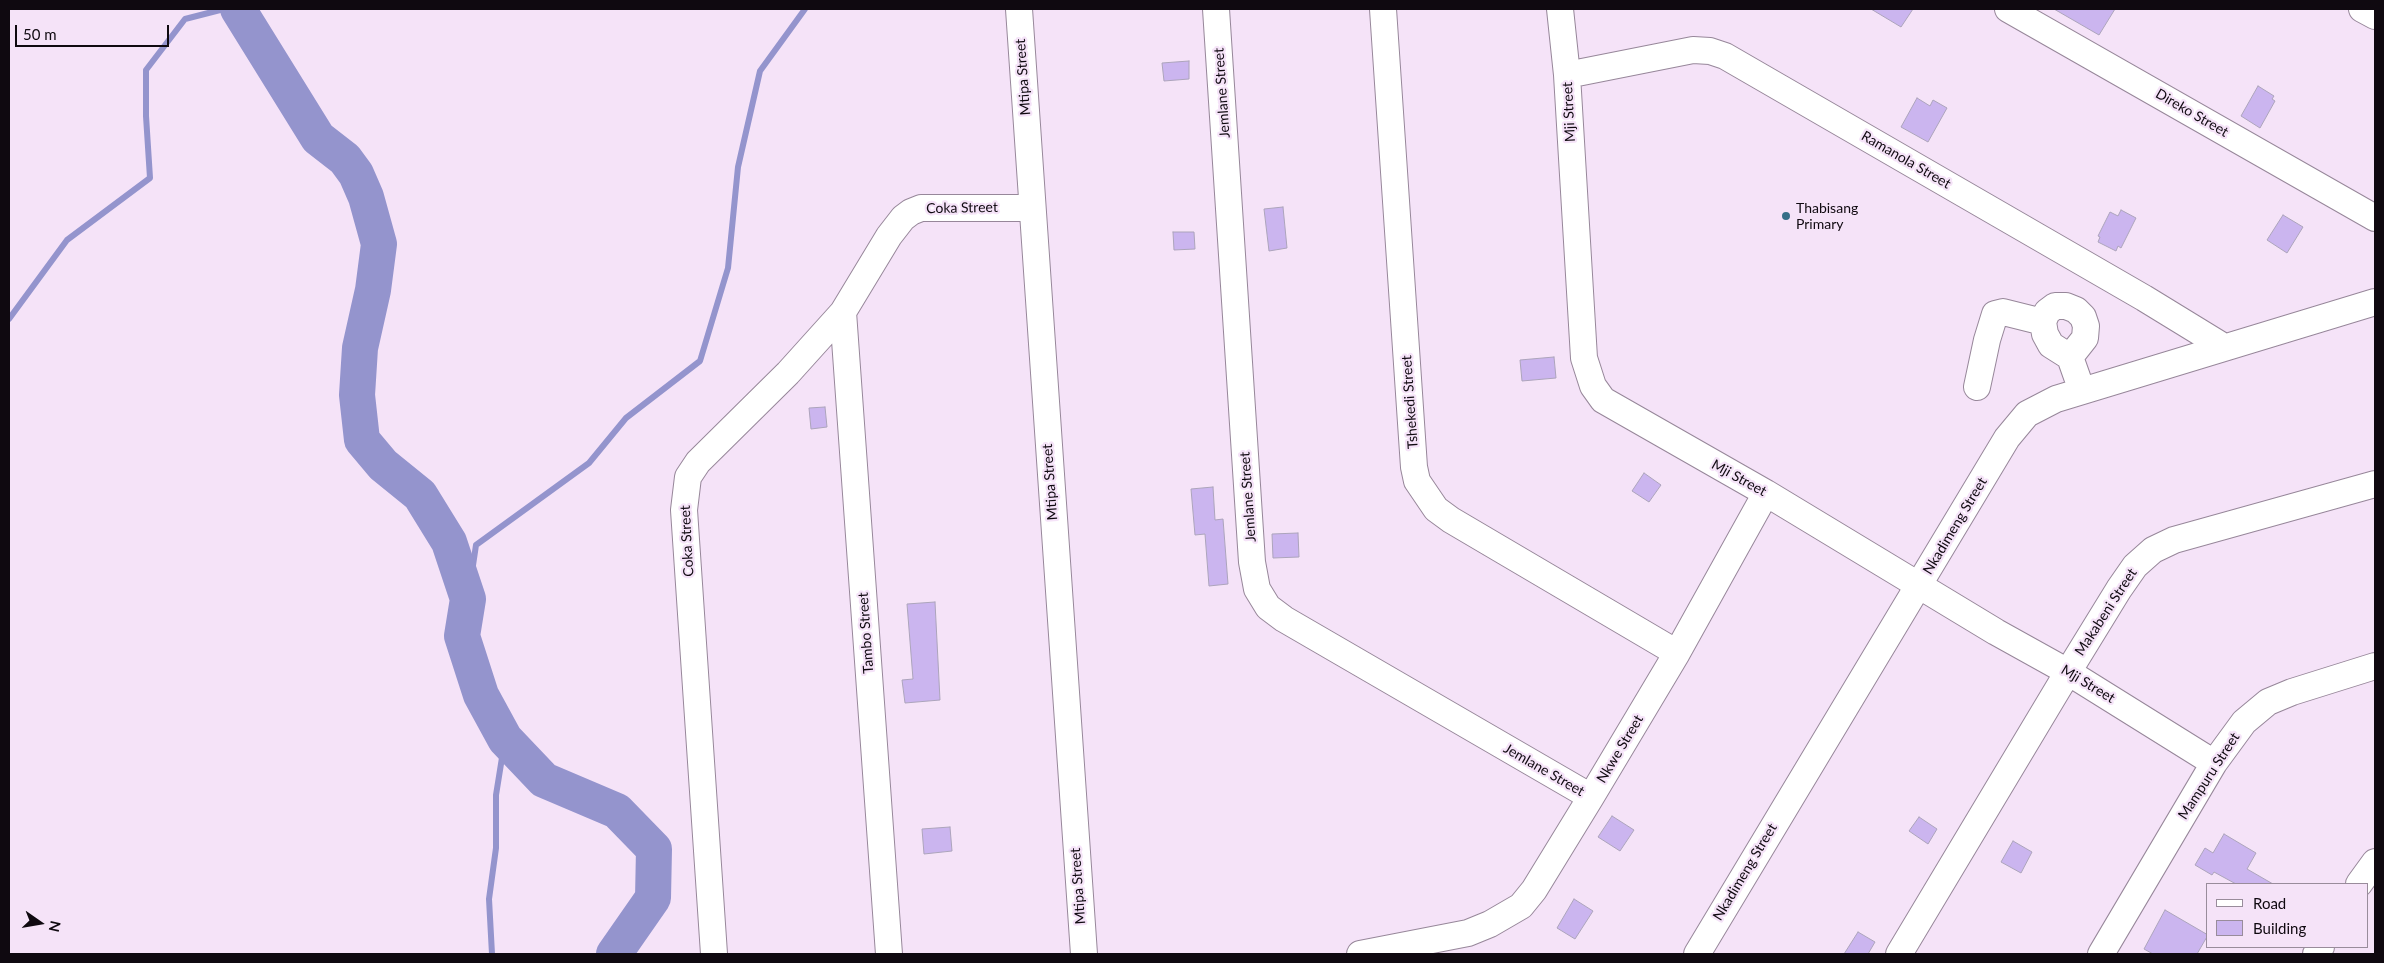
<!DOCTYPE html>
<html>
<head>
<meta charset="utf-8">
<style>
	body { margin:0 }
	#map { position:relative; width:2384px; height:963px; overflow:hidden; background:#f5e3f8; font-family:Lato,sans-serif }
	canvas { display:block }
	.frame { position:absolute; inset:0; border:10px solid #0f0910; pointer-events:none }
	.legend { position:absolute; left:2206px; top:883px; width:162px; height:65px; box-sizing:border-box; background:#f5e3f8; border:1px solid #998c9b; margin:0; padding:6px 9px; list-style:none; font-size:15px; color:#0f0910 }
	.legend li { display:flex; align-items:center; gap:10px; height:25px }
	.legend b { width:25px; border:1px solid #998c9b }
	.north { position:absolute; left:15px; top:898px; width:50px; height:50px; -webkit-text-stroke:4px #f5e3f8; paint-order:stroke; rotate:103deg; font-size:14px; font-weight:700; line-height:20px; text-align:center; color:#0f0910 }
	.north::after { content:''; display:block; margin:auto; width:18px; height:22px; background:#0f0910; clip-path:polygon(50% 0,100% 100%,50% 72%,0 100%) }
	.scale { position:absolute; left:15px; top:25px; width:154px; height:22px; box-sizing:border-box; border:2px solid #0f0910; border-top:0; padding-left:6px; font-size:15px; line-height:18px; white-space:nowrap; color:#0f0910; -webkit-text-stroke:4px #f5e3f8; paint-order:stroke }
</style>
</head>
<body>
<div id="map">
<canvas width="2384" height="963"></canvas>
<div class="frame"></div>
<ul class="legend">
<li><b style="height:6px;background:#fff"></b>Road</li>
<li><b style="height:14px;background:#cbb5ef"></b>Building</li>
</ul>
<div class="north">N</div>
<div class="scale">50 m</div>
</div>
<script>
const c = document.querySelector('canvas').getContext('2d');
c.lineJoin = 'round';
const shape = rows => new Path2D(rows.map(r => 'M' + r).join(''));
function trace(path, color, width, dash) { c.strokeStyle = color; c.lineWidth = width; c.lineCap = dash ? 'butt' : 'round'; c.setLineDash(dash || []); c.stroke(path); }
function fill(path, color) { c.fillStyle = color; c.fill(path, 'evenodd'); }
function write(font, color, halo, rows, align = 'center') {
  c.font = font + ' Lato,sans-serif'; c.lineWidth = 4.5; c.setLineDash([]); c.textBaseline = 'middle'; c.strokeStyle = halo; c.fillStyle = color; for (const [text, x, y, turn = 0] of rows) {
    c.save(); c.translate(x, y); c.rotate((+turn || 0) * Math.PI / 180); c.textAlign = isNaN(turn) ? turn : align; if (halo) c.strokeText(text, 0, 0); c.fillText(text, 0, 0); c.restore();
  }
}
const stream = shape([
	[9,319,67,240,150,178,146,116,146,70,185,19,224,9],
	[468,599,476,545,589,463,626,418,700,361,728,268,738,167,760,71,805,9],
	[492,954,489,899,496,848,496,795,505,739]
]);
const river = shape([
	[238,9,318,138,345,159,356,174,366,197,379,244,373,290,360,348,357,395,362,440,383,465,420,495,449,542,468,599,462,636,481,695,505,739,544,780,617,811,654,849,653,898,614,954]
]);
const building = shape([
	[1871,9,1913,9,1901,27,1871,9],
	[2054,9,2115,9,2099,35,2054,9],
	[1189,61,1189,79,1164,81,1162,63,1189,61],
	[2258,86,2274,96,2272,99,2275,101,2260,128,2241,116,2258,86],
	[1917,98,1930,106,1933,100,1947,108,1928,142,1901,127,1917,98],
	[1283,207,1287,248,1269,251,1264,209,1283,207],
	[2121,210,2136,218,2121,248,2118,246,2116,251,2098,242,2100,237,2098,236,2110,212,2118,216,2121,210],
	[2283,215,2303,227,2287,253,2267,240,2283,215],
	[1173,232,1194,232,1195,249,1174,250,1173,232],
	[1554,357,1556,378,1522,381,1520,360,1554,357],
	[825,407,827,427,811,429,809,408,825,407],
	[1644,473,1661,485,1649,502,1632,491,1644,473],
	[1213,487,1215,520,1223,519,1228,584,1209,586,1205,534,1195,535,1191,489,1213,487],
	[1298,533,1299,557,1273,558,1272,534,1298,533],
	[935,602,940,700,905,703,902,680,913,679,907,604,935,602],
	[1612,816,1634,830,1620,851,1598,837,1612,816],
	[1919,817,1937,829,1928,844,1909,831,1919,817],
	[950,827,952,851,924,854,922,829,950,827],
	[2224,834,2256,853,2247,869,2273,884,2236,884,2214,872,2212,875,2195,865,2205,848,2213,853,2224,834],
	[2013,841,2032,852,2021,873,2001,862,2013,841],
	[1574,899,1593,911,1575,939,1557,928,1574,899],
	[2165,910,2208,935,2197,954,2153,954,2144,949,2165,910],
	[1858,932,1875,942,1868,954,1844,954,1858,932]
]);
const minor = shape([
	[1019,9,1084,954],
	[1216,9,1252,562,1257,589,1268,607,1284,619,1591,797],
	[1383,9,1414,467,1417,481,1436,509,1451,520,1677,653],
	[1560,9,1567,75,1584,358,1593,386,1603,400,1766,493,1996,632,2068,672,2214,763],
	[2008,9,2375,218],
	[2362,9,2375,16],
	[1567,75,1693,50,1710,51,1725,56,2144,298,2224,347],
	[843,312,889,954],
	[2070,357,2085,338,2086,326,2083,317,2076,310,2066,306,2055,306,2047,312,2043,322,2045,334,2051,345,2070,357,2082,391],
	[1977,387,1987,340,1995,314,2003,312,2043,322],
	[2359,884,2375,862],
	[714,954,684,510,688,477,698,462,788,373,843,312,889,236,903,218,911,212,921,208,1031,208],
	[1360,954,1468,933,1490,924,1521,906,1534,890,1591,797,1677,653,1766,493],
	[1697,954,2007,438,2027,414,2056,399,2375,302],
	[1899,954,2068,672,2119,589,2135,566,2153,550,2174,540,2375,484],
	[2101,954,2214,763,2244,722,2268,702,2292,692,2375,666],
	[2316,954,2321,947]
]);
const markers = [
	[1786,216,5,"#356f88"]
];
const streetNames = [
	["Mtipa Street",1023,77,-94],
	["Jemlane Street",1222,93,-94],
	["Mji Street",1569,112,-93],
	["Direko Street",2192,113,30],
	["Ramanola Street",1906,160,30],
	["Coka Street",962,208,-1],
	["Tshekedi Street",1410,402,-94],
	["Mji Street",1739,478,29],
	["Mtipa Street",1050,482,-94],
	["Jemlane Street",1248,497,-94],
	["Nkadimeng Street",1955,526,-59],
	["Coka Street",687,541,-93],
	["Makabeni Street",2106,612,-57],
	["Tambo Street",866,633,-94],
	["Mji Street",2088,684,31],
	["Nkwe Street",1620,749,-59],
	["Jemlane Street",1544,770,30],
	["Mampuru Street",2209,776,-57],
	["Nkadimeng Street",1745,872,-59],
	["Mtipa Street",1078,886,-94]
];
const poiNames = [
	["Thabisang",1796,208],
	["Primary",1796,224]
];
trace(stream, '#9494cd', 6);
trace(river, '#9494cd', 36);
fill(building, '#cbb5ef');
trace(building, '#aca4bb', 1);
trace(minor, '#97879a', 28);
trace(minor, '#fff', 26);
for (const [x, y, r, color] of markers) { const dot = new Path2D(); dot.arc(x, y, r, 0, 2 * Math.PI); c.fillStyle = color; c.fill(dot); trace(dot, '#f5e3f8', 2); }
write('14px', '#0f0910', '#f5e3f8', streetNames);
write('14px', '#0f0910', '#f5e3f8', poiNames, 'left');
</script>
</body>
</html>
